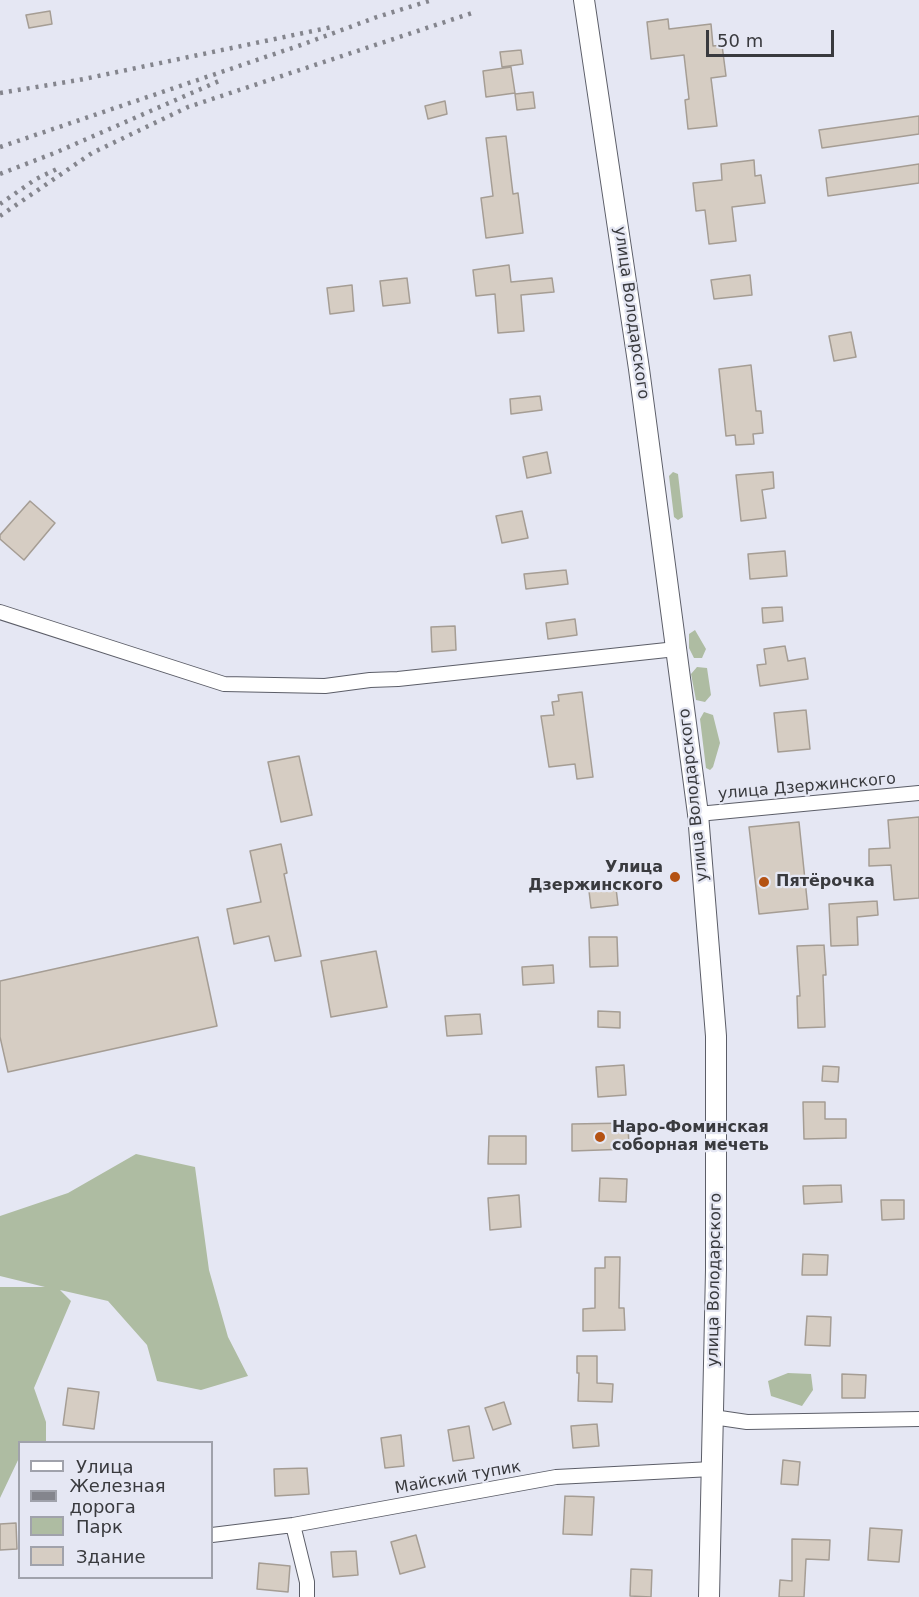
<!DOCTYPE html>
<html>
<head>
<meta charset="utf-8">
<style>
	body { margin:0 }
	#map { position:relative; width:919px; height:1597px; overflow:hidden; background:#e5e7f3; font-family:"DejaVu Sans",sans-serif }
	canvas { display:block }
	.legend { position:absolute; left:18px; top:1441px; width:195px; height:138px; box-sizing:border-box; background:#e5e7f3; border:2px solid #a0a2ab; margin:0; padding:8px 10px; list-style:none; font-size:18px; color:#393a3e }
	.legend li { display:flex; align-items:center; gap:12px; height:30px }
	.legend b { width:30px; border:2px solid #a0a2ab }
	.scale { position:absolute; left:706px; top:30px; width:128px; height:27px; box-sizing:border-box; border:3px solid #393a3e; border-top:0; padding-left:8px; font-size:18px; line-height:21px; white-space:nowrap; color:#393a3e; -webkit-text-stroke:4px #e5e7f3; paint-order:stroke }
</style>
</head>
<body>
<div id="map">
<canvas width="919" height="1597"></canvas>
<ul class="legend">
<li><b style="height:8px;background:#fff"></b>Улица</li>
<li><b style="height:8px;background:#84858d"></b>Железная дорога</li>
<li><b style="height:16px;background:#aebca2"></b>Парк</li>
<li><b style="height:16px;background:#d6cdc3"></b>Здание</li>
</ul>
<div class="scale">50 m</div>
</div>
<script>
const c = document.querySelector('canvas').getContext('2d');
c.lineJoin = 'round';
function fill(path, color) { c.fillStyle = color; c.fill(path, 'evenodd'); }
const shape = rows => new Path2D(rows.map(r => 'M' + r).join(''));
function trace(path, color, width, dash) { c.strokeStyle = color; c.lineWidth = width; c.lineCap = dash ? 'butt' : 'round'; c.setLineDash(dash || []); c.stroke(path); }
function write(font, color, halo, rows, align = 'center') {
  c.font = font + ' "DejaVu Sans",sans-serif'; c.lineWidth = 4.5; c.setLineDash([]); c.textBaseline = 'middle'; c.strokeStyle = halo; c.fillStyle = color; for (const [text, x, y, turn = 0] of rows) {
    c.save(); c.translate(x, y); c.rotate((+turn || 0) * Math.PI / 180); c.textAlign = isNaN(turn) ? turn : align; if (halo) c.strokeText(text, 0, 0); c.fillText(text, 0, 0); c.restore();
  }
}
const green = shape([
	[673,472,678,474,683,517,678,520,674,517,669,476],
	[695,630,706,649,702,658,694,658,689,648,689,634],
	[697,667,707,668,711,695,705,702,696,700,691,674],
	[704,712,713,715,720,743,713,767,710,770,706,768,700,719],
	[136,1154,195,1167,209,1270,228,1337,248,1376,201,1390,157,1381,147,1345,108,1301,60,1290,71,1301,34,1388,46,1422,46,1442,20,1442,19,1458,0,1498,0,1287,45,1287,0,1276,0,1216,68,1193],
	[788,1373,811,1374,813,1390,802,1406,771,1396,768,1381]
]);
const building = shape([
	[50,11,52,24,29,28,26,15,50,11],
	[668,19,669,29,711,24,713,46,722,45,726,76,711,78,717,126,688,129,685,100,689,99,684,55,651,59,647,22,668,19],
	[521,50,523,64,502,67,500,52,521,50],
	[511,67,515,93,486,97,483,71,511,67],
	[533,92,535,108,517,110,515,94,533,92],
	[445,101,447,114,428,119,425,106,445,101],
	[919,116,919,134,822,148,819,130,919,116],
	[506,136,513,194,518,193,523,233,486,238,481,198,493,196,486,138,506,136],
	[754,160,755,176,761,175,765,203,732,207,736,241,709,244,705,210,696,211,693,183,722,180,721,164,754,160],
	[919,164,919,183,828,196,826,178,919,164],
	[509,265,511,282,552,278,554,292,521,295,524,331,498,333,495,294,476,296,473,270,509,265],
	[750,275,752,295,714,299,711,280,750,275],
	[407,278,410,303,383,306,380,281,407,278],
	[352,285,354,311,330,314,327,288,352,285],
	[851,332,856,357,834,361,829,336,851,332],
	[751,365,756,411,761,411,763,433,753,434,754,444,736,445,735,435,726,436,719,369,751,365],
	[540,396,542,410,511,414,510,399,540,396],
	[547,452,551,473,527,478,523,457,547,452],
	[773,472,774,488,762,490,766,518,741,521,736,475,773,472],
	[30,501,55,523,24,560,0,539,0,535,30,501],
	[522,511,528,538,502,543,496,516,522,511],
	[785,551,787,576,750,579,748,554,785,551],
	[566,570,568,584,526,589,524,574,566,570],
	[782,607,783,621,763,623,762,608,782,607],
	[575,619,577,635,548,639,546,623,575,619],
	[455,626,456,650,432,652,431,627,455,626],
	[785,646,788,661,805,658,808,679,760,686,757,665,766,664,764,649,785,646],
	[582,692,593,777,577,779,575,764,549,767,541,716,554,715,552,702,559,701,558,695,582,692],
	[806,710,810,749,778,752,774,713,806,710],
	[299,756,312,815,281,822,268,762,299,756],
	[919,817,919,898,894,900,891,865,869,866,869,849,890,848,888,820,919,817],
	[799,822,808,909,759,914,749,827,799,822],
	[281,844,287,873,284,874,301,956,275,961,269,936,234,944,227,909,261,902,250,851,281,844],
	[616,888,618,905,591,908,589,891,616,888],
	[877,901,878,915,857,917,858,945,831,946,829,904,877,901],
	[198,937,217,1026,8,1072,0,1037,0,981,198,937],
	[589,937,617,937,618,966,590,967,589,937],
	[824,945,826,975,823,975,825,1027,798,1028,797,996,800,996,797,946,824,945],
	[376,951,387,1007,331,1017,321,961,376,951],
	[553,965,554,983,523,985,522,967,553,965],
	[598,1011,620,1012,620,1028,598,1027,598,1011],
	[480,1014,482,1034,447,1036,445,1016,480,1014],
	[624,1065,626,1095,598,1097,596,1067,624,1065],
	[823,1066,839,1067,838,1082,822,1081,823,1066],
	[803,1102,825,1102,825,1119,846,1119,846,1138,804,1139,803,1102],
	[628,1123,629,1149,572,1151,572,1124,628,1123],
	[489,1136,526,1136,526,1164,488,1164,489,1136],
	[600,1178,627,1179,626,1202,599,1201,600,1178],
	[841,1185,842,1202,804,1204,803,1186,841,1185],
	[519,1195,521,1227,490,1230,488,1198,519,1195],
	[881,1200,904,1200,904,1219,882,1220,881,1200],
	[803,1254,828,1255,827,1275,802,1275,803,1254],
	[605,1257,620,1257,619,1308,624,1308,625,1330,583,1331,583,1309,595,1308,595,1268,605,1268,605,1257],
	[807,1316,831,1317,830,1346,805,1345,807,1316],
	[577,1356,597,1356,597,1383,613,1384,612,1402,578,1401,579,1373,577,1373,577,1356],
	[842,1374,866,1375,865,1398,842,1398,842,1374],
	[68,1388,99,1392,94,1429,63,1425,68,1388],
	[504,1402,511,1424,493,1430,485,1408,504,1402],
	[597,1424,599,1446,573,1448,571,1426,597,1424],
	[469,1426,474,1458,453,1461,448,1430,469,1426],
	[401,1435,404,1466,385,1468,381,1438,401,1435],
	[783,1460,800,1462,798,1485,781,1484,783,1460],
	[307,1468,309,1494,275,1496,274,1469,307,1468],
	[565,1496,594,1497,592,1535,563,1534,565,1496],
	[16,1523,17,1549,0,1550,0,1524,16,1523],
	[870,1528,902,1530,899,1562,868,1560,870,1528],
	[416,1535,425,1567,400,1574,391,1542,416,1535],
	[792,1539,830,1540,829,1560,806,1559,804,1597,779,1597,780,1580,792,1581,792,1539],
	[356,1551,358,1575,333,1577,331,1552,356,1551],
	[259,1563,290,1566,288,1592,257,1589,259,1563],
	[631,1569,652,1570,651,1597,630,1596,631,1569]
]);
const minor = shape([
	[0,612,224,684,325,686,370,680,398,679,676,649],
	[698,814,919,793],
	[713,1417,747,1422,919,1419],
	[293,1525,307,1582,307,1597],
	[212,1535,293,1525,556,1477,712,1469]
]);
const secondary = shape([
	[584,0,639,369,698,814,716,1036,716,1270,709,1597]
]);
const rail = shape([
	[0,93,79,80,332,27],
	[0,147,301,45,377,17,432,0],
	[0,174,57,152,219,81],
	[0,204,36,179,59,168],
	[0,216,92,153,188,107,472,13]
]);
const markers = [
	[675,877,6,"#b45213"],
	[764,882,6,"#b45213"],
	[600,1137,6,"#b45213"]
];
const streetNames = [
	["улица Володарского",631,313,82],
	["улица Дзержинского",807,787,-5],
	["улица Володарского",694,795,-96],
	["улица Володарского",715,1280,-89],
	["Майский тупик",458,1478,-10]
];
const poiNames = [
	["Улица",663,868,"right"],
	["Дзержинского",663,886,"right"],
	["Пятёрочка",776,882],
	["Наро-Фоминская",612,1128],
	["соборная мечеть",612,1146]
];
fill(green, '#aebca2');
fill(building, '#d6cdc3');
trace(building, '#a59d94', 1.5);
trace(minor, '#5c5e68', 16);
trace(secondary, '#5c5e68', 22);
trace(minor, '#fff', 14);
trace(secondary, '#fff', 20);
trace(rail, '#84858d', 4.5, [3, 6]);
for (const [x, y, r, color] of markers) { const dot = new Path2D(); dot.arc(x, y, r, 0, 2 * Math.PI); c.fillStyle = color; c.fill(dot); trace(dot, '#e5e7f3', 2); }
write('16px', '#393a3e', '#e5e7f3', streetNames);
write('bold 16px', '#393a3e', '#e5e7f3', poiNames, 'left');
</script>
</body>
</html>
